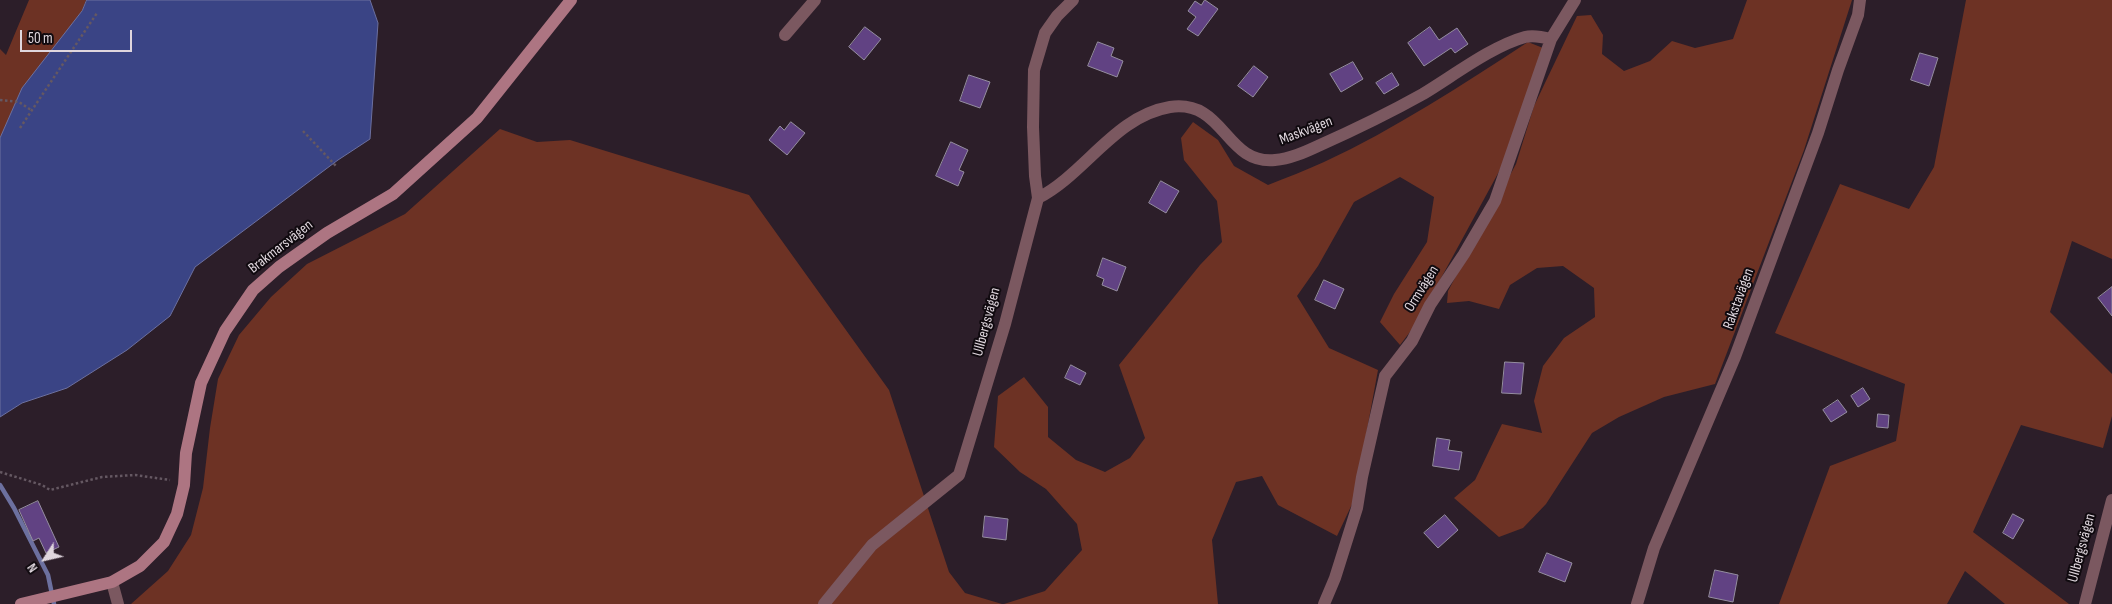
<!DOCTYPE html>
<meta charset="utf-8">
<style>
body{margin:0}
#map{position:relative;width:2112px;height:604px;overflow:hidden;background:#2c1e29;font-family:"Sofia Sans Condensed",sans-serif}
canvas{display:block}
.north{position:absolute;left:20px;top:534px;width:50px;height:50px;-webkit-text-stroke:4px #100a0f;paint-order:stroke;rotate:235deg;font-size:14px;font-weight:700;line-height:20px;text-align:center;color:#dfd6dd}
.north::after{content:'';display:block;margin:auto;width:18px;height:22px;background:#dfd6dd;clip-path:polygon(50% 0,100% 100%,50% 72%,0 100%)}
.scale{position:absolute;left:20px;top:30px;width:112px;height:22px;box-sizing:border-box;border:2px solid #dfd6dd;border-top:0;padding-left:6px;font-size:15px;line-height:18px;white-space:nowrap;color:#dfd6dd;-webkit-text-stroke:4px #100a0f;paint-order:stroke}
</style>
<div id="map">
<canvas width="2112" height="604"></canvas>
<div class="north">N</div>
<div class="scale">50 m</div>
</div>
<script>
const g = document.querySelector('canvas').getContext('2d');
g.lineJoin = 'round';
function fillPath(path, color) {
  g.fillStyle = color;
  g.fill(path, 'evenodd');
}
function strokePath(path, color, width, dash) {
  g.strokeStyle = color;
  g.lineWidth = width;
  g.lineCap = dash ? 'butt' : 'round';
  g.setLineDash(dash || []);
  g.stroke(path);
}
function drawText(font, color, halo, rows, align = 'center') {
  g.font = font + ' "Sofia Sans Condensed",sans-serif';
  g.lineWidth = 4;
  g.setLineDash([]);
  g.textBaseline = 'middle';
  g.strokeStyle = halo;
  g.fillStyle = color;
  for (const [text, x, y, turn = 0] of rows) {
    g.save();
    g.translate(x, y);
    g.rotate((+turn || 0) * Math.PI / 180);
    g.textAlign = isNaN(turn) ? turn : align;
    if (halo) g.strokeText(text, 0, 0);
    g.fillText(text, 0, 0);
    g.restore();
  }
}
const green = new Path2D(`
 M29 0H86L82 11 0 138V49L6 55Z
 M1747 0H1852L1804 150 1715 384 1664 397 1619 417 1592 433 1546 504 1523 528 1499 537 1454 498 1475 480 1502 424 1542 433 1534 401 1543 366 1564 338 1595 317 1594 288 1563 266 1537 268 1510 285 1499 309 1469 301 1447 303 1448 291 1516 164 1534 106 1577 16 1591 15 1603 35 1602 54 1624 71 1650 61 1672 41 1695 48 1733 39Z
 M1966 0H2112V259L2072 241 2050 312 2112 374V416L2103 448 2021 425 1973 532 2069 604H2005L1965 571 1947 604H1779L1830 466 1896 441 1905 384 1775 333 1840 184 1909 209 1934 167Z
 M1528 42 1543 48 1508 155 1416 324 1400 345 1380 322 1394 294 1427 242 1434 197 1400 177 1354 202 1318 266 1297 296 1329 348 1378 370 1354 500 1337 536 1278 505 1262 476 1236 482 1212 540 1218 604H1004L1045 591 1082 550 1077 524 1046 489 1020 472 994 447 998 396 1024 377 1048 407V437L1076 460 1105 472 1130 458 1145 438 1119 365 1200 265 1222 242 1217 201 1184 160 1181 138 1193 122 1218 140 1234 166 1268 185C1286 178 1306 170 1324 162 1395 129 1462 85 1528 42Z
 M500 129 537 142 570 140 749 195 889 390 949 572 965 593 1002 604H131L168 571 191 535 203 488 210 428 218 379 239 335 271 297 307 264 405 214Z`);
const water = new Path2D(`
 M87 0H370L378 23 370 139 338 160 195 267 170 316 127 350 67 388 22 403 0 417V138L22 88 82 11Z`);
const stream = new Path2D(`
 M0 485 14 508 48 575 54 604`);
const building = new Path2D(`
 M1205 0 1218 9 1198 36 1187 29 1196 17 1188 11 1195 1 1201 5Z
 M865 27 881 39 864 60 849 47Z
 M1430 27 1439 40 1457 28 1468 44 1455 53 1451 48 1424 66 1408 43Z
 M1098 42 1114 48 1111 56 1123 61 1117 77 1088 66Z
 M1920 53 1938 58 1929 86 1911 80Z
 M1353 62 1363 79 1341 92 1330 74Z
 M1254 66 1268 77 1253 97 1238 86Z
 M1392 73 1399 85 1384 94 1376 83Z
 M969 75 990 82 980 108 960 101Z
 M791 122 805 133 787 155 769 140 780 126 784 130Z
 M951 142 968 150 959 170 964 172 958 186 936 176Z
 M1161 181 1179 191 1166 213 1149 203Z
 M1103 258 1126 267 1117 291 1102 285 1104 279 1097 276Z
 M1324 280 1344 289 1335 309 1315 300Z
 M2112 287V316L2098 298Z
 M1505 362 1524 363 1521 394 1502 393Z
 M1071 365 1086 373 1080 385 1065 378Z
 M1863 388 1870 399 1858 407 1851 396Z
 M1838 400 1847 412 1831 422 1823 410Z
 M1878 414 1889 415 1888 428 1877 427Z
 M1437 438 1450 440 1448 450 1462 452 1459 470 1433 466Z
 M38 501 59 547 46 553 39 538 33 541 19 510Z
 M2013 514 2024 520 2013 539 2003 533Z
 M1445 515 1458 530 1438 548 1424 533Z
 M985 516 1008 519 1006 540 983 537Z
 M1547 553 1572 563 1565 582 1539 572Z
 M1715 570 1738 575 1733 602 1709 597Z`);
const path = new Path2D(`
 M0 100 19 102 31 110
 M20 128 97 13
 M303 131 336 166
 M0 472 42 485 50 490 102 477 135 475 170 480`);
const street = new Path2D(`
 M785 35 815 0
 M1038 198C1085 174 1115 116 1170 107 1225 99 1225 165 1275 160 1290 159 1305 152 1318 146 1354 130 1389 113 1423 94 1453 76 1492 46 1525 37 1533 35 1543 37 1551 39
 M112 582 118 604
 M824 604 872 545 959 475 1005 324 1038 198 1035 176 1033 127 1034 70 1045 33 1057 16 1073 0
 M1324 604 1335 578 1357 508 1362 477 1385 376 1412 341 1430 305 1464 254 1495 201 1551 39 1575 0
 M1637 604 1654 548 1735 357 1818 133 1838 70 1858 15 1860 0
 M2085 604 2112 500`);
const secondary = new Path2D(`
 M21 604 112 582 140 566 164 542 177 514 184 485 186 453 201 383 225 331 253 290 279 267 327 233 393 194 477 118 571 0`);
const streetNames = [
 ["Maskvägen",1306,131,-21],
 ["Brakmarsvägen",281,247,-38],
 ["Ormvägen",1422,289,-58],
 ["Rakstavägen",1739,299,-70],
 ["Ullbergsvägen",987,322,-75],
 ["Ullbergsvägen",2082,548,-75]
];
fillPath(green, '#6d3224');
fillPath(water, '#3a4485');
strokePath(water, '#6c709f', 1);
strokePath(stream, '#6c709f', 4.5);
fillPath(building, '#614283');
strokePath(building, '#958ea0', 1);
strokePath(path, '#655862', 2.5, [2.5, 2.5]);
strokePath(street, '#7b5860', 12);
strokePath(secondary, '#ad7582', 12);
drawText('15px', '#dfd6dd', '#100a0f', streetNames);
</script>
